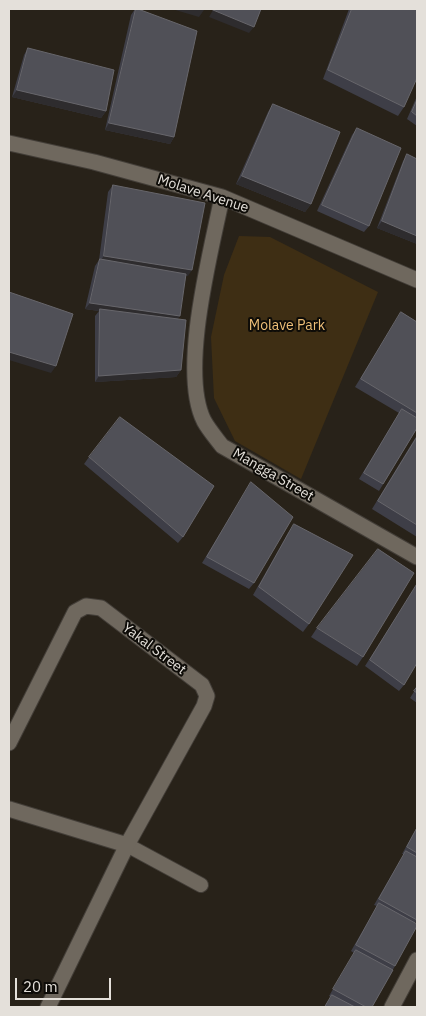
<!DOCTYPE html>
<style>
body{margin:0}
#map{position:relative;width:426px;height:1016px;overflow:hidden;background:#282219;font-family:"IBM Plex Sans",sans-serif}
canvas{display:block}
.frame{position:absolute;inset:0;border:10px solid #e4e0da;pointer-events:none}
.scale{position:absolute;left:15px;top:978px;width:96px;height:22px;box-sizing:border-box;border:2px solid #e4e0da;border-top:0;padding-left:6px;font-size:15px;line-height:18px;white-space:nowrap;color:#e4e0da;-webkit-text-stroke:4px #0e0c08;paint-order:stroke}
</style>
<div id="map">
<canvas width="426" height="1016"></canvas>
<div class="frame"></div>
<div class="scale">20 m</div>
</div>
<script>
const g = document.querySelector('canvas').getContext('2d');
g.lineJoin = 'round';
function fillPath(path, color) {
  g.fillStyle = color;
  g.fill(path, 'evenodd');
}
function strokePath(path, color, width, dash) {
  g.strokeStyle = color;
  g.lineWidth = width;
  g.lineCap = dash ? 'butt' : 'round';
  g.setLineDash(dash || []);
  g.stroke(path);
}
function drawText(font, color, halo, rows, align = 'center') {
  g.font = font + ' "IBM Plex Sans",sans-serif';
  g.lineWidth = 4;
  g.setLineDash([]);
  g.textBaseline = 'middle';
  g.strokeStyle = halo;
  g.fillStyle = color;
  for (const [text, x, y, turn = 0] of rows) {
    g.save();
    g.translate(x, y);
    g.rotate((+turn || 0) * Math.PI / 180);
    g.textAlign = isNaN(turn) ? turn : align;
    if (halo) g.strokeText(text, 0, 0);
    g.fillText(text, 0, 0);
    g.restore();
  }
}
const green = new Path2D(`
 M239 236 270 237 378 292 301 479 235 441 214 398 211 337 224 275Z`);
const lane = new Path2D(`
 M127 845 201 885`);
const street = new Path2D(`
 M9 143 94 162 222 197 417 280
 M222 197C211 252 179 371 204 421 209 430 216 438 222 446L417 557
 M9 743 75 612 86 606 101 608 202 685 207 696 204 706 127 845 48 1007
 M9 809 127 845
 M392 1007 417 960`);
const wall = new Path2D(`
 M135 9 174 137 170 144 105 130 131 15Z
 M349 9H417L404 107 398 116 323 79Z
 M28 48 106 111 101 118 12 97 24 55Z
 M417 96V126L407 119Z
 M273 104 311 204 305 212 236 184 268 112Z
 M357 128 369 226 364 232 317 211 352 135Z
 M407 154 417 159V244L377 228 403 161Z
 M113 185 188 276H186L178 319 181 370 176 377 95 382V316L99 311 85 309 95 266 99 260 108 192Z
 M401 312 417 322V428L379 491 359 479 399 413 355 387Z
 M417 435V537L372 509Z
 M89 457 183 537 178 543 84 464Z
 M251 482 254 583 249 589 202 563Z
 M294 524 309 624 303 632 253 595 288 533Z
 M417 584 404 685 399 691 365 666Z
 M317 628 363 657 357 666 311 637Z
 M417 687V703L410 698Z
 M417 827V919L395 966 372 1007H324L331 997 329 996 354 953 351 951 377 906 374 905 404 854H402Z`);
const shadedWall = new Path2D(`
 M172 9H198L204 10 199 17Z
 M213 10 254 27 249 33 209 17Z
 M17 90 106 111 101 118 12 97Z
 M109 123 174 137 170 144 105 130Z
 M242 176 311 204 305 212 236 184Z
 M382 221 417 236V244L377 228Z
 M104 256 192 270 188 276 99 262Z
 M90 303 180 316 175 323 100 309 99 311 85 309Z
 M9 352 56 366 51 373 9 360Z
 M181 370 176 377 95 382 99 376Z`);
const building = new Path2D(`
 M136 9H138L197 31 174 137 109 123Z
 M214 9H261L254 27 213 10Z
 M352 9H417V78L404 107 328 70Z
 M28 48 114 70 106 111 17 90Z
 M417 100V116L412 112Z
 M273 104 340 132 311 204 242 176Z
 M357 128 401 148 369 226 322 205Z
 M407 154 417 159V236L382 221Z
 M113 185 205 203 192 270 104 256Z
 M100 259 186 274 180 316 90 303Z
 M9 292 73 314 56 366 9 352Z
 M100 309 186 320 181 370 99 376Z
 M401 312 417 322V413L361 379Z
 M402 409 417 418V428L383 484 364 473Z
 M120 417 214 486 183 537 89 457Z
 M417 437V525L378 501Z
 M251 482 293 517 254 583 207 557Z
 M294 524 353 555 309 624 259 587Z
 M378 549 414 573 363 657 317 628Z
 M417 584V663L404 685 370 660Z
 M417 687V693L414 691Z
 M417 828V853L407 847Z
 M406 851 417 857V920L379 899Z
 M379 903 417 924V926L395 966 356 945Z
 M356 950 393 970 372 1007H366L333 989Z
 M332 995 355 1007H325Z`);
const streetNames = [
 ["Molave Avenue",203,194,18],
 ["Mangga Street",273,475,30],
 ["Yakal Street",154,649,37]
];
const parkNames = [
 ["Molave Park",287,326]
];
fillPath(green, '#3e2e14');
strokePath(lane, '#433e38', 16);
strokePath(street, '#433e38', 17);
strokePath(lane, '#6f685e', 14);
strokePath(street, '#6f685e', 15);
fillPath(wall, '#3e3e47');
fillPath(shadedWall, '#2e2c2e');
fillPath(building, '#505057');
strokePath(building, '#67666b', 1);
drawText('14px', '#e4e0da', '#0e0c08', streetNames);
drawText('14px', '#eebf78', '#0e0c08', parkNames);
</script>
